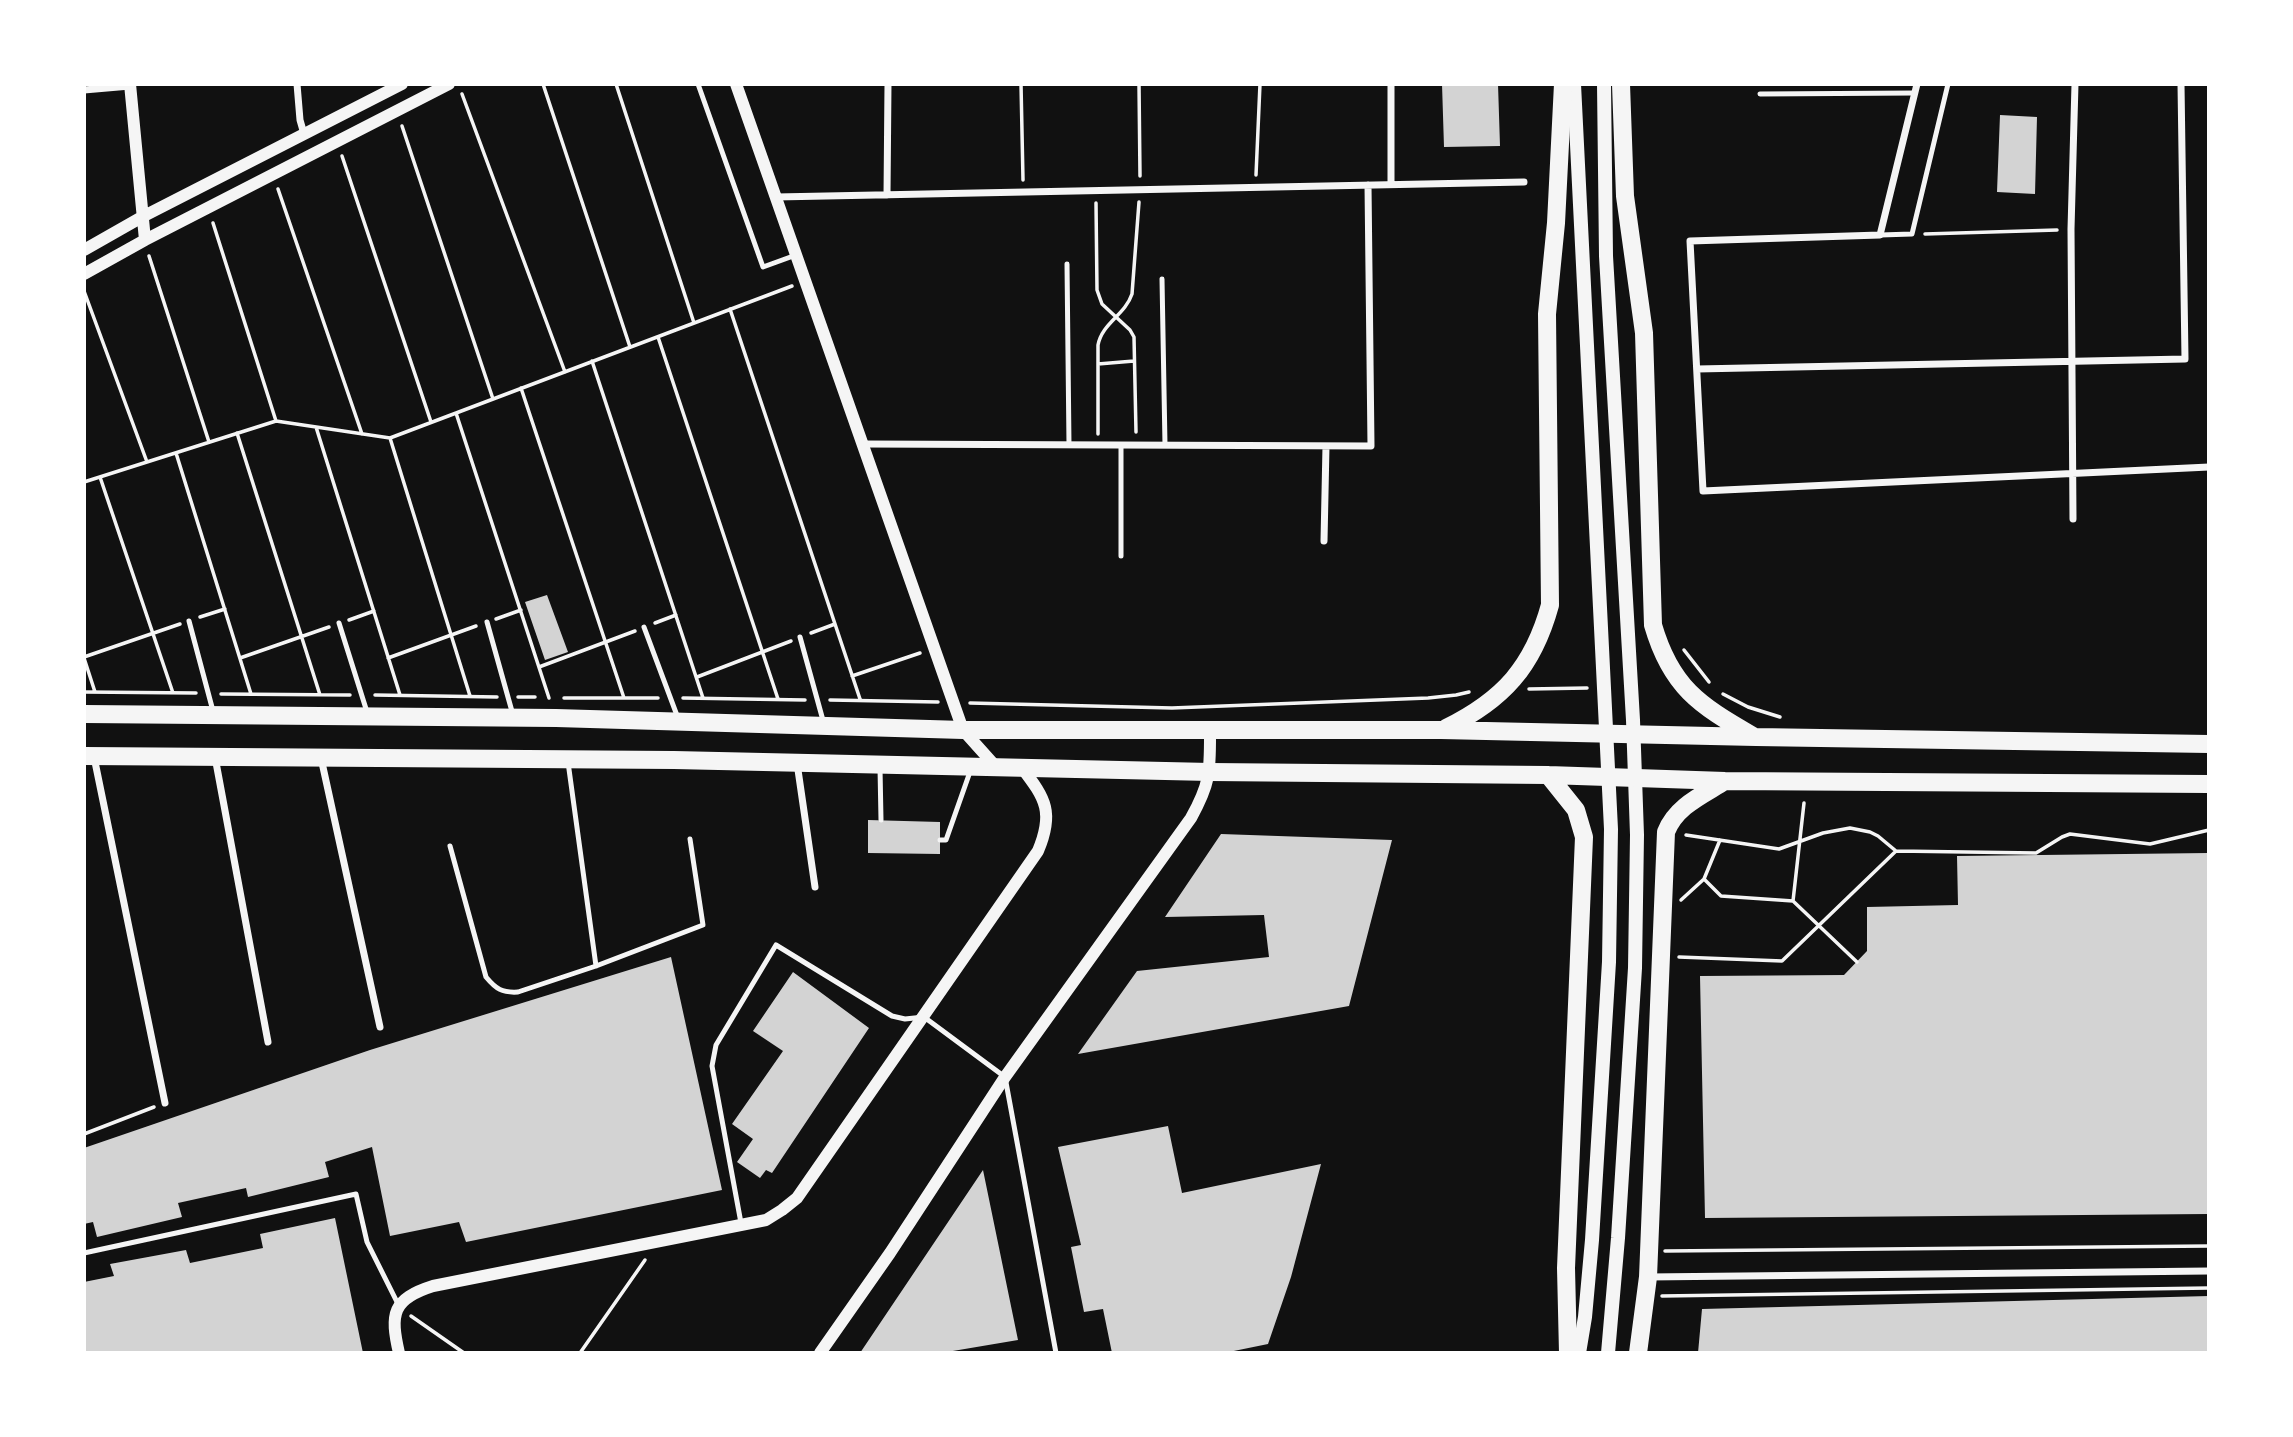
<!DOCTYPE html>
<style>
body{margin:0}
#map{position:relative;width:2293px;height:1437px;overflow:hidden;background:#111;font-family:Quicksand,sans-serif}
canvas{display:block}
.frame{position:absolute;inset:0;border:86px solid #fff;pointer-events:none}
</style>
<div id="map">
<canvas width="2293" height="1437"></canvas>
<div class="frame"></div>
</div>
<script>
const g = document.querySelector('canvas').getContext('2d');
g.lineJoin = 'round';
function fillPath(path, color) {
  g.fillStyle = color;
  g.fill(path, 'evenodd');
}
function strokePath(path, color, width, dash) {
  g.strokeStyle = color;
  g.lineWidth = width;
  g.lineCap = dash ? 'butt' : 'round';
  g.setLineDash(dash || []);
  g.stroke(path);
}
const building = new Path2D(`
 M1442 84H1498L1500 146 1444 147Z
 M2000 115 2037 117 2035 194 1997 192Z
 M547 595 568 652 545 660 525 602Z
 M868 820 940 822V854L868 853Z
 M1221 834 1392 840 1349 1006 1078 1054 1137 971 1269 957 1264 915 1165 917Z
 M2209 853V1214L1705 1218 1700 976 1844 975 1867 951V907L1958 905 1957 856Z
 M671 957 722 1190 466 1242 459 1222 390 1236 372 1147 325 1162 329 1177 248 1197 246 1188 178 1203 182 1217 97 1237 93 1222 84 1224V1148L370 1050Z
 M793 972 869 1028 772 1173 766 1170 760 1178 737 1162 753 1139 732 1124 783 1051 753 1031Z
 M1168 1126 1182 1193 1321 1164 1291 1277 1268 1344 1224 1353H1112L1103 1309 1084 1312 1071 1247 1081 1245 1058 1147Z
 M983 1170 1018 1340 941 1353H860Z
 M335 1218 363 1353H84V1282L114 1276 110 1264 186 1250 190 1263 263 1248 260 1234Z
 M2209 1296V1353H1698L1702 1309Z`);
const path = new Path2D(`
 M543 84 630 347
 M616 84 694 323
 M1021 84 1023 180
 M1139 84 1140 176
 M462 94 565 372
 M402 126 493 399
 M342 156 431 422
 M1256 175 1260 84
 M278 189 362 434
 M1096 203 1097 290 1102 304 1130 330 1134 337 1136 432
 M213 223 276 421
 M1925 234 2057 230
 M149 256 209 442
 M84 291 147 462
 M730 309 860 699
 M658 337 778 699
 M592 361 703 698
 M1098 364 1134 361
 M521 388 624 698
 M456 413 549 698
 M316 427 400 695
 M237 433 320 695
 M1098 434V345C1102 323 1125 315 1132 294L1139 202
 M390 438 470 696
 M176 453 251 694
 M100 477 173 693
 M84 482 276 421 390 438 792 286
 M200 617 225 609
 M496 619 521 610
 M349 620 374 611
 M655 623 676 615
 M811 633 835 624
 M1684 650 1709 682
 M84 657 180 624
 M84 658 95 692
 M240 658 329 627
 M388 658 476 626
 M539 667 635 631
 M852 676 920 653
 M697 677 791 641
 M1529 689 1587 688
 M84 692 196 693
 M221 694 350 695
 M1723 694 1748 707 1780 717
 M375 695 497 697
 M518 697H535
 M564 698H658
 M683 698 805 700
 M830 700 938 702
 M970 703 1172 708 1428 698 1456 695 1469 692
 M1804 803 1793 901 1857 962
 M1686 835 1779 849 1823 833 1850 828 1870 832 1878 836 1896 851
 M1704 879 1720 840
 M1681 900 1704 879 1721 896 1793 901
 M1679 957 1782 961 1896 851 2036 853 2062 837 2070 834 2150 844 2209 830
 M84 1134 154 1107
 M1665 1251 2209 1246
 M1662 1296 2209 1288
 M411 1316 464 1353
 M580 1353 645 1260`);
const service = new Path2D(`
 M698 84 763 267 796 255
 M1760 94 1915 93
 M1880 235 1912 234 1948 84
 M1067 264 1069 445
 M1162 279 1165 445
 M1121 445V556
 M189 621 213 711
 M487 622 513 715
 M339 623 367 712
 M644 627 678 718
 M800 637 824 724
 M568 762 596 966
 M880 768 881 820
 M940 840H946L971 769
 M450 846 486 977C496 989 502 993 518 992L596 966 703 925 690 839
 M741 1223 712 1066 716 1045 776 945 892 1016 905 1019 924 1017 1005 1077 1056 1353
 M84 1253 356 1194 367 1242 398 1304`);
const minor = new Path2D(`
 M297 84 300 120 304 134
 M1917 84 1880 235 1690 241 1703 491 2209 467
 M84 90 130 86
 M1391 184V84
 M887 195 888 84
 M776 197 1524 182
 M1697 369 2185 359 2181 84
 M863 444 1371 446 1368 185
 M2073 519 2071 229 2075 84
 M1324 541 1326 446
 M94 757 165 1103
 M215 757 268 1042
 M321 758 380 1027
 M797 763 815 887
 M1648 1277 2209 1271`);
const tertiary = new Path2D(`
 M130 84 145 240
 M736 84 963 730 997 768
 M84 250 142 217 402 84
 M84 274 145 240 449 84
 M399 1353C390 1314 392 1299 433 1286L766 1220 782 1210 797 1198 1038 851C1054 813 1046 799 1022 768
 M820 1353 890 1253 1005 1077 1191 818C1211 782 1210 771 1210 730`);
const secondary = new Path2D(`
 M1574 84 1611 829 1609 962 1592 1240 1585 1317 1579 1353
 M1604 84 1606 256 1633 720 1637 835 1635 968 1618 1238 1608 1353`);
const primary = new Path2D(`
 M1621 84 1625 196 1644 333 1653 625C1671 687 1699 705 1753 736
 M84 714 556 718 963 730H1441L1756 737 2209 744
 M1446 728C1503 700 1533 667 1550 605L1547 314 1556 223 1563 84
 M84 756 674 760 1210 772 1548 775 1725 781 2209 784
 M1548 775 1576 810 1584 837 1566 1268 1568 1353
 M1638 1353 1648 1277 1666 832C1676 806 1703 795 1725 781`);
fillPath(building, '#d3d3d3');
strokePath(path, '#f5f5f5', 3.5);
strokePath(service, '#f5f5f5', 5);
strokePath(minor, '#f5f5f5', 7);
strokePath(tertiary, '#f5f5f5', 12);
strokePath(secondary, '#f5f5f5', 14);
strokePath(primary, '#f5f5f5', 18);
</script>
